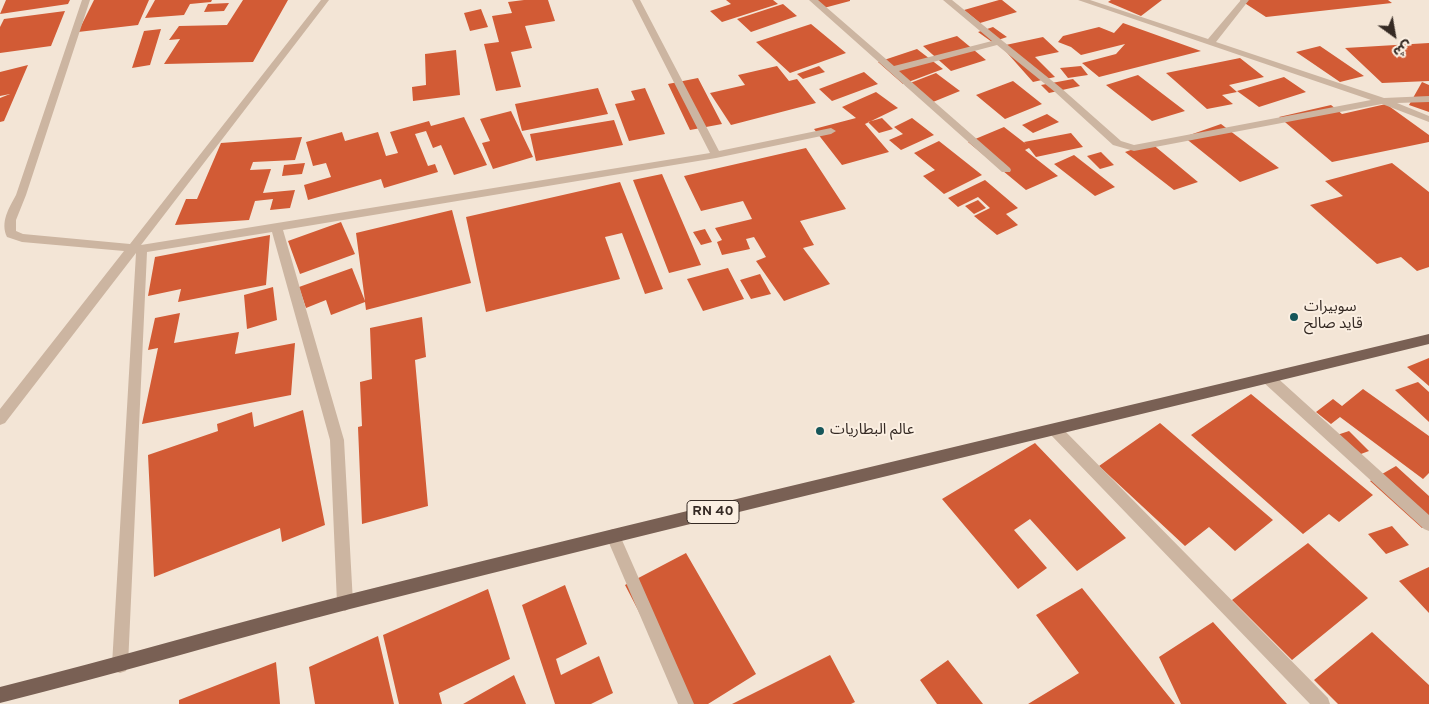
<!DOCTYPE html>
<meta charset="utf-8">
<style>
body{margin:0}
#map{position:relative;width:1429px;height:704px;overflow:hidden;background:#f3e5d6;font-family:Overpass,"Noto Sans Arabic",sans-serif}
canvas{display:block}
.north{position:absolute;left:1369px;top:10px;width:50px;height:50px;-webkit-text-stroke:4px #fbefe2;paint-order:stroke;rotate:148deg;font-size:14px;font-weight:700;line-height:20px;text-align:center;color:#352a24}
.north::after{content:'';display:block;margin:auto;width:18px;height:22px;background:#352a24;clip-path:polygon(50% 0,100% 100%,50% 72%,0 100%)}
</style>
<div id="map">
<canvas width="1429" height="704"></canvas>
<div class="north">ش</div>
</div>
<script>
const g = document.querySelector('canvas').getContext('2d');
g.lineJoin = 'round';
function fillPath(path, color) {
  g.fillStyle = color;
  g.fill(path, 'evenodd');
}
function strokePath(path, color, width, dash) {
  g.strokeStyle = color;
  g.lineWidth = width;
  g.lineCap = dash ? 'butt' : 'round';
  g.setLineDash(dash || []);
  g.stroke(path);
}
function drawText(font, color, halo, rows, align = 'center') {
  g.font = font + ' Overpass,"Noto Sans Arabic",sans-serif';
  g.lineWidth = 4;
  g.setLineDash([]);
  g.textBaseline = 'middle';
  g.strokeStyle = halo;
  g.fillStyle = color;
  for (const [text, x, y, turn = 0] of rows) {
    g.save();
    g.translate(x, y);
    g.rotate((+turn || 0) * Math.PI / 180);
    g.textAlign = isNaN(turn) ? turn : align;
    if (halo) g.strokeText(text, 0, 0);
    g.fillText(text, 0, 0);
    g.restore();
  }
}
const building = new Path2D(`
 M6 0H70L68 4 0 14Z
 M94 0H149L138 25 78 32Z
 M155 0H212L211 2 190 4 184 15 145 18Z
 M243 0H288L253 62 164 64 180 39 169 40 179 26 227 25Z
 M524 0H548L555 21 525 26 532 48 511 52 521 87 496 91 484 44 499 42 492 16 512 13 508 2Z
 M726 0H773L778 4 722 22 710 11 731 4Z
 M810 0H850V1L820 9Z
 M999 0H1002L1017 12 980 23 964 10Z
 M1111 0H1162L1141 16 1108 2Z
 M1240 0H1388L1392 3 1266 17Z
 M229 3 224 11 204 12 208 4Z
 M783 4 797 16 751 32 737 19Z
 M481 9 488 27 470 31 464 13Z
 M65 11 51 46 0 53V27L4 19Z
 M1123 23 1201 51 1099 77 1082 63 1116 54 1125 44 1081 55 1071 47 1058 42 1063 36 1099 27 1114 33Z
 M811 24 846 53 790 73 756 42Z
 M993 27 1007 37 992 42 978 32Z
 M161 29 150 65 132 68 144 31Z
 M957 36 986 60 951 71 923 46Z
 M1043 37 1059 52 1035 57 1055 77 1033 82 1001 46Z
 M1429 43V81L1382 83 1345 48Z
 M1320 46 1364 76 1340 82 1296 52Z
 M917 49 943 69 903 84 878 62Z
 M456 50 460 95 413 101 412 87 426 85 425 54Z
 M1240 58 1264 77 1229 85 1237 92 1222 95 1233 104 1207 109 1166 73Z
 M28 65 4 121 0 122V98L10 94 0 96V72Z
 M777 66 789 81 797 79 816 103 731 125 710 93 745 85 738 75Z
 M819 66 825 72 803 79 797 74Z
 M1081 66 1088 75 1068 78 1060 68Z
 M864 72 878 84 832 101 819 89Z
 M936 73 960 91 928 104 905 85Z
 M1138 75 1185 111 1152 121 1106 85Z
 M1284 77 1306 92 1259 107 1237 91Z
 M698 78 722 124 690 130 668 84Z
 M1073 79 1080 86 1049 93 1041 85Z
 M1013 81 1042 104 1005 119 976 95Z
 M1422 82 1429 85V112L1409 105Z
 M598 88 608 114 522 131 515 104Z
 M645 88 665 134 629 141 615 104 635 100 631 91Z
 M876 92 898 108 865 124 889 152 842 165 814 129 856 118 842 107Z
 M1386 104 1429 135V142L1332 162 1279 117 1331 105 1342 114Z
 M511 111 533 157 493 169 482 143 490 141 480 119Z
 M1047 114 1059 122 1033 133 1022 125Z
 M464 117 487 165 454 175 441 145 433 148 426 131 415 134 428 166 435 164 438 172 384 188 381 179 308 200 304 185 331 177 326 163 313 166 306 142 342 132 345 141 378 132 386 156 398 153 390 132 429 121 431 126Z
 M882 118 893 129 879 133 868 122Z
 M912 118 934 135 901 150 889 140 903 134 894 127Z
 M614 120 623 145 536 161 530 134Z
 M1221 124 1279 168 1240 182 1184 137Z
 M1004 127 1026 144 1024 142 1071 133 1083 147 1036 157 1029 148 1025 150 1058 176 1026 190 968 142Z
 M302 137 295 160 253 162 250 170 271 169 263 193 295 190 290 208 270 210 273 199 255 201 249 220 175 225 186 199H197L221 143Z
 M939 141 982 175 944 194 923 176 935 170 914 153Z
 M1151 143 1198 182 1174 190 1125 152Z
 M806 148 846 209 800 221 814 245 803 248 830 284 784 301 756 261 766 257 754 237 746 239 750 249 722 255 717 242 722 240 715 228 752 219 743 201 701 211 684 176Z
 M1101 152 1114 165 1100 169 1087 156Z
 M1074 155 1115 187 1095 196 1054 164Z
 M305 163 302 174 282 176 284 165Z
 M1392 163 1429 192V267L1417 271 1401 257 1377 264 1310 205 1343 196 1325 181Z
 M662 174 701 265 669 273 633 180Z
 M985 180 1018 208 1006 214 1018 225 997 235 974 216 990 208 978 197 958 207 948 198Z
 M620 182 663 289 645 294 622 233 605 237 620 279 486 312 466 217Z
 M978 200 986 208 974 214 965 206Z
 M452 210 471 283 366 310 365 302 331 315 326 300 306 308 299 287 352 268 365 301 356 233Z
 M341 222 355 254 300 274 288 241Z
 M705 229 712 242 701 245 693 232Z
 M270 235 266 285 178 302 181 289 148 296 155 257Z
 M728 268 744 299 703 311 687 279Z
 M760 274 771 294 751 299 740 280Z
 M273 287 277 320 247 329 244 295Z
 M180 313 174 343 239 332 235 354 295 343 291 395 142 424 158 348 148 350 155 318Z
 M422 317 426 357 415 360 428 506 362 524 358 427 362 426 360 382 372 379 370 328Z
 M1429 358V386L1407 367Z
 M1418 382 1429 392V422L1395 390Z
 M1363 389 1429 436V473L1423 479 1340 417 1331 424 1316 412 1333 399 1342 406Z
 M1251 394 1373 495 1339 522 1329 514 1303 534 1191 435Z
 M303 410 325 525 282 542 280 528 154 577 148 455 218 431 217 424 252 412 254 427Z
 M1160 423 1273 520 1235 551 1209 527 1185 546 1099 466Z
 M1349 431 1369 451 1350 458 1331 437Z
 M1035 443 1126 538 1077 571 1030 519 1014 530 1047 568 1018 589 942 499Z
 M1396 466 1429 496V524L1422 528 1370 481Z
 M1392 526 1409 545 1386 554 1368 534Z
 M1308 543 1368 598 1292 660 1232 600Z
 M686 553 756 674 708 704H687L625 585Z
 M1429 567V613L1399 581Z
 M565 585 587 644 556 659 561 675 599 656 613 693 591 704H555L522 605Z
 M1082 588 1175 704H1028L1079 673 1036 615Z
 M488 589 510 659 439 693 442 704H399L383 635Z
 M1213 622 1287 704H1181L1159 657Z
 M1372 632 1429 685V704H1338L1314 680Z
 M378 636 394 704H315L309 667Z
 M830 655 855 702 851 704H732Z
 M948 660 983 704H937L920 680Z
 M276 662 280 704H179V700Z
 M514 675 526 704H463Z`);
const minor = new Path2D(`
 M82 0H90L26 195 16 220V231L23 234 130 244 321 0H329L141 245 710 153 632 0H640L719 151 831 128 836 131 831 134 716 158 283 230 344 440 353 603 350 608 345 611 340 608 337 603 330 440 272 232 147 252 128 665 126 671 120 673 114 671 112 665 136 253 5 423 0 425V409L124 251 22 242 7 237C0 222 9 208 16 195Z
 M809 0H818L894 66 992 41 943 0H952L1061 88 1121 141 1134 145 1371 100 1078 0H1090L1208 39 1241 0H1249L1216 42 1384 98 1429 96V102L1397 103 1429 116V122L1382 104 1134 151 1113 145 1055 92 997 45 899 71 1010 168 1011 170 1010 172H1002Z
 M1268 373 1273 374 1429 515V531L1424 529 1263 382 1262 378 1263 374Z
 M1055 424 1060 426 1328 698 1330 704H1310L1050 434 1048 430 1050 426Z
 M613 529 618 531 694 704H678L606 536 608 531Z`);
const major = new Path2D(`
 M1429 334V344C1069 432 709 518 350 609 233 639 117 674 0 703V687C117 658 233 623 350 594 709 504 1069 420 1429 334Z`);
const markers = [
 [1294,317,5,"#16565a"],
 [820,431,5,"#16565a"]
];
const shields = [
 [713,512,52]
];
const shieldNames = [
 ["RN 40",713,512]
];
const poiNames = [
 ["سوبيرات",1304,308],
 ["قايد صالح",1304,325],
 ["عالم البطاريات",830,431]
];
fillPath(building, '#d25b35');
fillPath(minor, '#ccb5a1');
fillPath(major, '#796054');
for (const [x, y, r, color] of markers) {
  const dot = new Path2D();
  dot.arc(x, y, r, 0, 2 * Math.PI);
  g.fillStyle = color;
  g.fill(dot);
  strokePath(dot, '#fbefe2', 2);
}
for (const [x, y, w] of shields) {
  const box = new Path2D();
  box.roundRect(x - w / 2, y - 11.5, w, 23, 4);
  g.fillStyle = '#fbefe2';
  g.fill(box);
  strokePath(box, '#352a24', 1);
}
drawText('bold 14px', '#352a24', null, shieldNames);
drawText('15px', '#352a24', '#fbefe2', poiNames, 'left');
</script>
